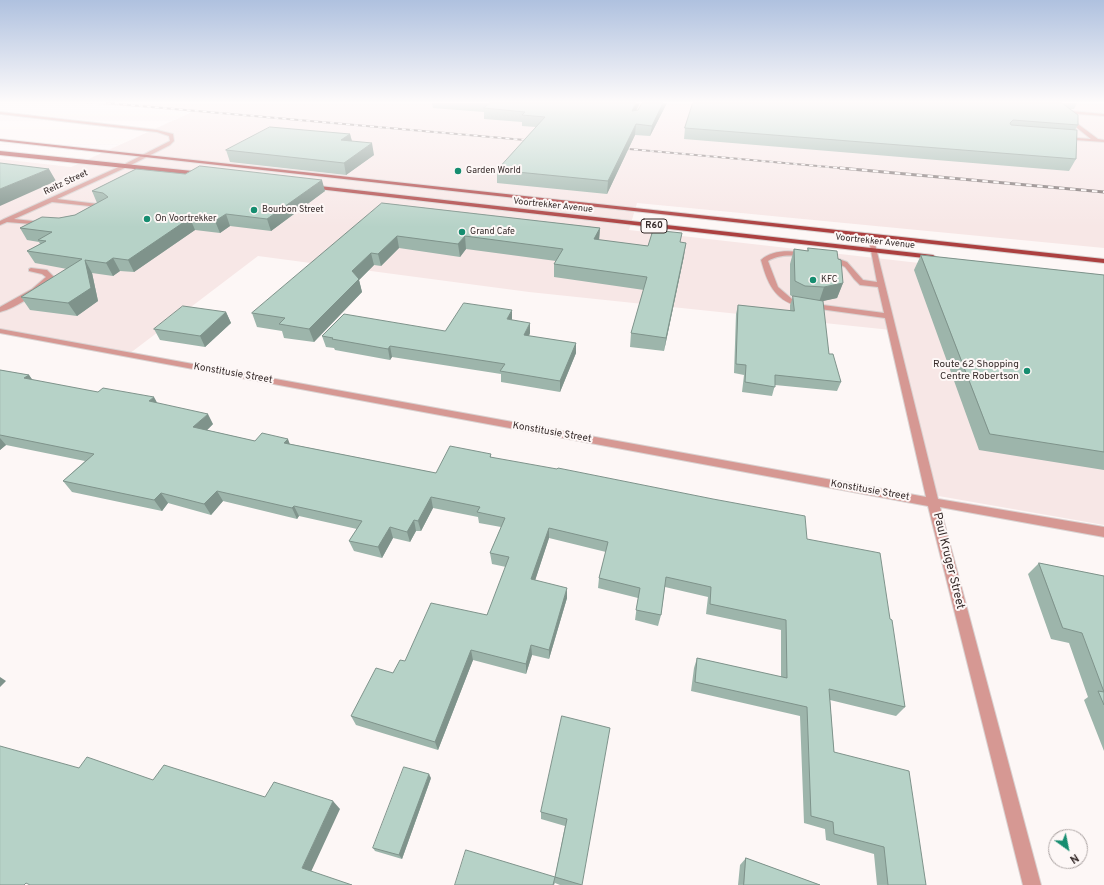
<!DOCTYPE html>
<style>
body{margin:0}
#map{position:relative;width:1104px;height:885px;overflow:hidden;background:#fdf7f6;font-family:Overpass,sans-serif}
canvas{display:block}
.north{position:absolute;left:1048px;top:829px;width:40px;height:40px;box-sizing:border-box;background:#fdf7f6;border:1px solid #ada5a4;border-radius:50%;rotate:147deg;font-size:11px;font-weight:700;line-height:16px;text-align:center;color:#352a29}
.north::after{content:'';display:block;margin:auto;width:14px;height:18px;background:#168d70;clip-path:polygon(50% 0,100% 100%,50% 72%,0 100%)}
</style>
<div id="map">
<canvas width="1104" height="885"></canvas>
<div class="north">N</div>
</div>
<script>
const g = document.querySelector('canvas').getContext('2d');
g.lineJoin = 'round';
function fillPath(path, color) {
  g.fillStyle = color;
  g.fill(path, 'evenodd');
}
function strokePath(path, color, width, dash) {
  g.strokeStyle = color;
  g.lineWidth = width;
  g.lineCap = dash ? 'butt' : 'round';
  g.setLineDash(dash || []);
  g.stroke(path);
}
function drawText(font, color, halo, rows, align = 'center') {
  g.font = font + ' Overpass,sans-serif';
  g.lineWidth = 4;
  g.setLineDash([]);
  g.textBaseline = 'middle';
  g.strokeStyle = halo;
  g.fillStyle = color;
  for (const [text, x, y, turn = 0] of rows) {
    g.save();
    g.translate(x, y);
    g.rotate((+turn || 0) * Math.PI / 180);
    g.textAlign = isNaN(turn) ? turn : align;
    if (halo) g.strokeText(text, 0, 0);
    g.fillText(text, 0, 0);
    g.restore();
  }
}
const built = new Path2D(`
 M86 103H1104V248L637 203 629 230 1104 284V525L933 495 891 330 529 292 258 256 129 354 0 330V159L71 167 192 112Z`);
const minor = new Path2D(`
 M1046 103H1050L1060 110 1104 114V116L1063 113 1098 139 1104 140V142L1061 139 1063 137 1091 139Z
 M0 112 157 130 173 134 174 141 170 145 127 167 57 199 106 205 109 207 108 208 52 202 14 219 42 222 44 223V225L7 222 0 225V221L4 219 123 165 170 141 169 136 157 132 0 114Z
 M868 235 873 236 938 499 1104 527V537L940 507 1041 885H1023L928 506 0 333V329L926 497 885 318 798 306C774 300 767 282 761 260 772 249 794 250 808 254V256L806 257C793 255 779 254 768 261L778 287 792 299 800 302 884 313 878 287 860 285 854 279 845 267 825 257 828 255 847 262 863 280 877 282Z
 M31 268 47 270 54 277C44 290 16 308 0 312V307L32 289 46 277 42 274 29 271V269Z`);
const major = new Path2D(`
 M0 139 1104 259V263L0 141Z
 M0 151 202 172 205 174 202 176 0 155Z
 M311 185 933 255 936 257 933 259 309 188 308 187Z`);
const railFar1 = new Path2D(`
 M107 103 536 141
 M618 148 851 169`);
const rail = new Path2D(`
 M840 168 1104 192`);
const wall = new Path2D(`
 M432 103H640L636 110H638L642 103H667L650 136 635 135 607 194 497 183V170L536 127 522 126V122L484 119V112L433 108Z
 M693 103H1077L1074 109H1070L1078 125 1075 130 1076 159 1069 171 684 139 685 128Z
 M350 134 352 141 374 155 346 175 230 162 226 150Z
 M92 191H325L271 231 230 226 220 233 195 230 134 272 120 271 113 276 92 273 98 301 77 316 30 310 21 297 67 269 35 263 27 251 40 244 39 242 27 240 20 228 59 218 75 215 97 203Z
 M382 203 600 228 599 240 648 246 680 243 684 256 664 351 630 347 631 333 644 290 554 277V264L556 261 466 249 460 257 399 248 381 266 374 265 359 280 362 292 314 342 284 338 282 331 257 327 252 313Z
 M808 248 838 259 843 283 837 298 822 301 829 354 841 382 837 391 775 385 772 396 742 392 744 375 734 373 736 314 738 305 790 311V305L793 297 790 295V264L794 249 807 251Z
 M921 255 1104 275V470L979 450 914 270Z
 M226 312 231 323 205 347 160 340 154 329Z
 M512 320 530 333 529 336 576 343V353L560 392 501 382V374L392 357 390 360 335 350 334 348 326 347 322 336 445 331Z
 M0 370 29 375 32 380 157 403 213 424 207 430 255 441 290 444 436 473 491 454V457L807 539 890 619 905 707 896 716 830 700 834 752 926 885H877L874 854 826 840 825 829 804 823 800 716 691 691 694 668 697 658 781 677V630L706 614 708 597 665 587 661 615 658 626 635 620 638 598 598 588 599 578 606 552 549 538 535 580 567 598 549 659 532 655 526 674 473 660 438 750 356 725 351 716 405 661 487 615 506 567 492 564 490 553 501 527 479 523 478 517 433 508 421 531H416L410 542 393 538 382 558 354 551 349 541 357 529 299 516 297 519 223 501 211 515 168 503 162 511 72 492 63 481 85 461 6 445 0 450Z
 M1039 563 1104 576V751L1084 700 1088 697 1069 643 1051 639 1028 574Z
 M562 716 582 885H560L555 883 554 885H455L555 877 565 826 541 819V812Z
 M431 778 402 859 375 851 373 848Z
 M746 858 820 885H738L740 865Z`);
const shadedWall = new Path2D(`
 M636 103H640L631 121 632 111Z
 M663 103H667L650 136 652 126Z
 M636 124 635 135 607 194 608 181Z
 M350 134 353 146 341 140Z
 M372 143 374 155 346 175 344 163Z
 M49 169 56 181 0 206V189Z
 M322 180 325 191 271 231 267 219Z
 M226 214 230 226 220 233 215 221Z
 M190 218 195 230 134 272 128 260Z
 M600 228 599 240 594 239Z
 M397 236 399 248 381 266 378 254Z
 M465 236 466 249 460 257 458 244Z
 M686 243 684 256 664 351 666 338Z
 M371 253 374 265 359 280 362 292 314 342 309 329 352 271Z
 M113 258 120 271 113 276 106 263Z
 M85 260 92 273 98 301 77 316 68 303Z
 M843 283 837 298 819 302 824 287Z
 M512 310V320L507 319Z
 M226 312 231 323 205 347 200 336Z
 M530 323V333L524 346V335Z
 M576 343V353L560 392V381Z
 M390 346 392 357 390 360 388 349Z
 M29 375 37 386 24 378Z
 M154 397 160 408 149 401Z
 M208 414 213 424 199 438 193 427Z
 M0 438 6 445 0 450Z
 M288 439 292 450 284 443Z
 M217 491 223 501 211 515 204 504Z
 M161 493 168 503 162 511 154 500Z
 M431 497 433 508 421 531 418 521Z
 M294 506 299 516 297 519 292 508Z
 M414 520 416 531 410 542 407 532Z
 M390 527 393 538 382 558 378 547Z
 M549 528V538L532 590 531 579Z
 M567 588V598L549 659V650Z
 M531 645 532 655 526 674V664Z
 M471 650 473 660 438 750 435 742Z
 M0 677 6 681 0 687Z
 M429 774 431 778 402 859 399 855Z
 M333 801 340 809 310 874 302 868Z`);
const building = new Path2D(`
 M490 103H636L632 111 638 110 642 103H663L652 126 636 124 608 181 497 170 545 117 522 115 525 112 484 108Z
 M693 103H1062L1078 115V125L1013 120 1010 123 1011 125 1077 130 1076 159 685 128Z
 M270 127 350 134 341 140 372 143 344 163 226 150Z
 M0 163 49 169 0 189Z
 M200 166 322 180 267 219 226 214 215 221 190 218 128 260 113 258 106 263 85 260 91 288 68 303 21 297 82 259 27 251 46 241 38 240 52 232 20 228 42 217 59 218 75 215 108 197 103 193 92 191 136 169 185 174Z
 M382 203 600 228 594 239 648 246 653 230 682 233 680 242 686 243 666 338 631 333 647 277 554 264 563 249 465 236 458 244 397 236 378 254 371 253 352 271 359 279 309 329 279 324 285 318 252 313Z
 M808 248 837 251 838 259 841 260 843 283 824 287 805 286 795 281 794 249 808 251Z
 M921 255 1104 275V452L990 434Z
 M793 296 823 301 829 354H833L841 382 775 375V387L745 382 746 365 736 364 738 305 794 311Z
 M464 303 512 310 507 319 530 323 524 335 576 343 560 381 500 371 505 364 390 346 388 349 332 339 333 338 322 336 344 314 445 331Z
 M183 306 226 312 200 336 154 329Z
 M0 370 29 375 24 378 98 392 103 388 154 397 149 401 208 414 193 427 255 441 262 433 288 439 284 443 436 473 450 446 491 454 490 457 557 469 558 468 713 499 805 516 807 539 880 553 890 619 892 620 905 707 829 689 834 752 909 771 926 885H888L884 847 834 834 833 822 811 816 807 707 695 682 697 658 787 678 786 620 710 604 711 587 666 577 661 615 636 610 640 588 599 578 608 542 549 528 531 579 567 588 549 650 531 645 526 664 471 650 435 742 351 716 376 668 393 673 400 660 405 661 431 603 487 615 509 557 490 553 505 518 477 512 480 507 431 497 418 521 414 520 407 532 390 527 378 547 349 541 362 521 294 506 292 508 217 491 204 504 161 493 154 500 63 481 94 454 0 435Z
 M1039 563 1104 576V705L1098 691 1104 692 1082 633 1063 628Z
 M562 716 610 728 582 885 555 877 567 819 541 812Z
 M0 746 79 768 87 757 153 780 164 765 265 797 274 782 333 801 302 868 352 885H30L26 883 24 885H0Z
 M404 767 429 774 399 855 373 848Z
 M466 850 555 877 553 885H455Z
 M746 858 820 885H744Z`);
const markers = [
 [458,171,4,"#168d70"],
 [254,210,4,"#168d70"],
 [147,219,4,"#168d70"],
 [462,232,4,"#168d70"],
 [813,280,4,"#168d70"],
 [1027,371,4,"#168d70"]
];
const farPoinames = [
 ["Garden World",466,171],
 ["Bourbon Street",262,210],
 ["On Voortrekker",155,219],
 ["Grand Cafe",470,232],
 ["KFC",821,280]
];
const farStreetnames = [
 ["Reitz Street",66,183,-25],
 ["Voortrekker Avenue",553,206,6],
 ["Voortrekker Avenue",875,242,6]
];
const shields = [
 [654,226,26]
];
const shieldNames = [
 ["R60",654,226]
];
const poiNames = [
 ["Route 62 Shopping",1019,365],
 ["Centre Robertson",1019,377]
];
const streetNames = [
 ["Konstitusie Street",233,374,10],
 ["Konstitusie Street",552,433,10],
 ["Konstitusie Street",870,491,10]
];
const nearStreetnames = [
 ["Paul Kruger Street",948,561,76]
];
fillPath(built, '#f7e7e6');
strokePath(minor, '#d9d2d1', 2);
strokePath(major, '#d9d2d1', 2);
fillPath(minor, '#d69893');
fillPath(major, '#ac4040');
strokePath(railFar1, '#7a706f', 2);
strokePath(rail, '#7a706f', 3);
strokePath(railFar1, '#fdf7f6', 1.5, [4]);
strokePath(rail, '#fdf7f6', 2, [5.5]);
fillPath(wall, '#9db5ab');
fillPath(shadedWall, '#7f938b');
fillPath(building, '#b6d2c7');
strokePath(building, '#7f938b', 1);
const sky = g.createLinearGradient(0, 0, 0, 227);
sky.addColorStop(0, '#afc1df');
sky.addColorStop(0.45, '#fefbfb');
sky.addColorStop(1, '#fefbfb00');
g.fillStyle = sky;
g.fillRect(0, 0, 1104, 227);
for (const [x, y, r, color] of markers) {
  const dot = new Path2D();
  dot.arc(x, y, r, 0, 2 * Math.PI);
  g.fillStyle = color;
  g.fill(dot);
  strokePath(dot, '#fdf7f6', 1.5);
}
drawText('9px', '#352a29', '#fdf7f6', farPoinames, 'left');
drawText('9px', '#352a29', '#fdf7f6', farStreetnames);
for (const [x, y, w] of shields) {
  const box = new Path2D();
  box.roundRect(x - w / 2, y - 7, w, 14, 3);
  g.fillStyle = '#fdf7f6';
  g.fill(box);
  strokePath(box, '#352a29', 1);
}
drawText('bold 9px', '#352a29', null, shieldNames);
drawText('10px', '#352a29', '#fdf7f6', poiNames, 'right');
drawText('10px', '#352a29', '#fdf7f6', streetNames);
drawText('12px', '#352a29', '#fdf7f6', nearStreetnames);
</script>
